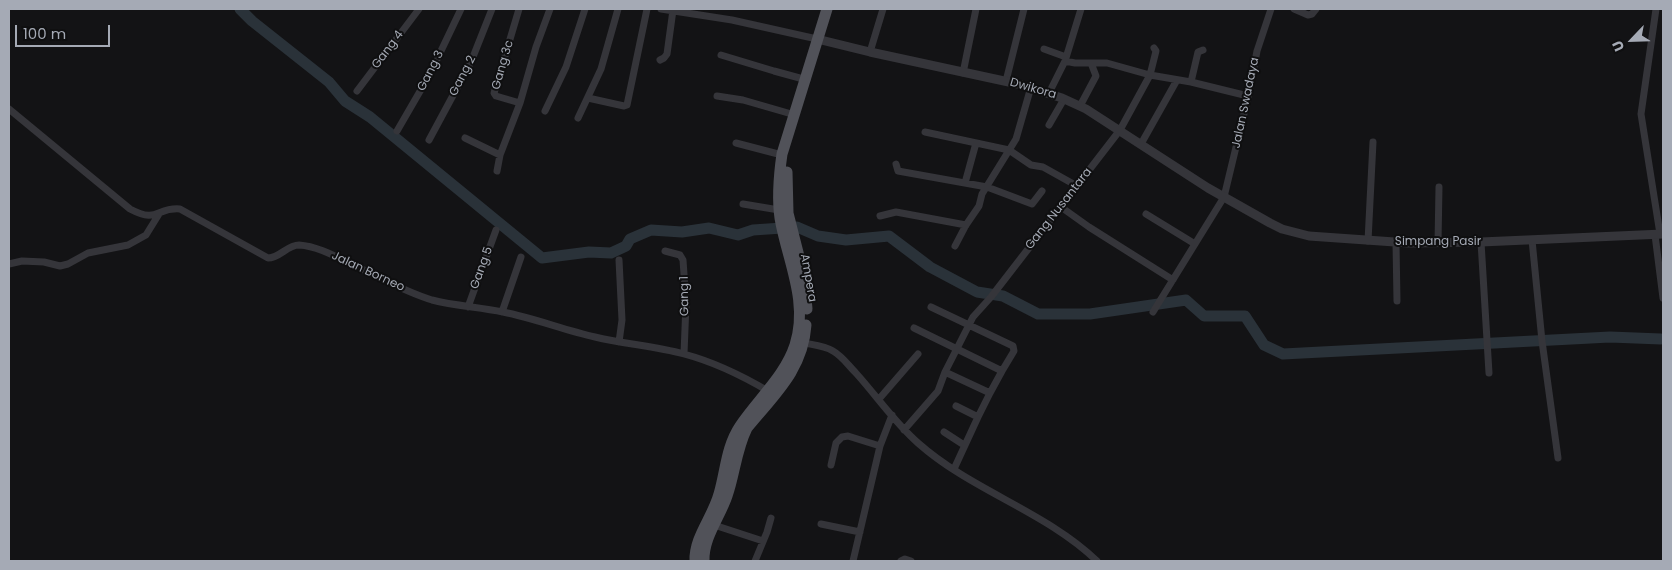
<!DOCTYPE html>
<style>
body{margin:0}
#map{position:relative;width:1672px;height:570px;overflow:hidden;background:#131315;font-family:Poppins,sans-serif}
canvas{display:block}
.frame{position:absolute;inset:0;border:10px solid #a5aab5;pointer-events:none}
.north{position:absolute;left:1607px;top:15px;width:50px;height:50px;-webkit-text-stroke:4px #0f0f10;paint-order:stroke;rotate:246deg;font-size:14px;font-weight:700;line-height:20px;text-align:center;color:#a5aab5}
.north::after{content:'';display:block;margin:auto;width:18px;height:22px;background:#a5aab5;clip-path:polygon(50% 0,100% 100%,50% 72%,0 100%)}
.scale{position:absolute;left:15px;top:25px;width:95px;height:22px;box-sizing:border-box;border:2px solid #a5aab5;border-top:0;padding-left:6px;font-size:15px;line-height:18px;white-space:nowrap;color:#a5aab5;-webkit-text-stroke:4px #0f0f10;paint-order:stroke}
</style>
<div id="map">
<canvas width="1672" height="570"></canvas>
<div class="frame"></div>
<div class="north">U</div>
<div class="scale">100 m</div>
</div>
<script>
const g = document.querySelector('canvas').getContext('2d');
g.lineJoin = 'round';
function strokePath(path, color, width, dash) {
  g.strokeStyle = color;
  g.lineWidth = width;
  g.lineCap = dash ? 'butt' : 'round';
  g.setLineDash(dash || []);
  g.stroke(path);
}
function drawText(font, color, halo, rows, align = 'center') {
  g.font = font + ' Poppins,sans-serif';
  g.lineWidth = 4;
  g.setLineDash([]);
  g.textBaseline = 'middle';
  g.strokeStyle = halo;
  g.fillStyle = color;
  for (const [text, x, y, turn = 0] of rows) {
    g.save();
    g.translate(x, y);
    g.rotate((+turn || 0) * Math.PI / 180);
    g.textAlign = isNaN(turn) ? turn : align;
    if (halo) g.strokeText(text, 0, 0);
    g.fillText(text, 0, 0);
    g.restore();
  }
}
const river = new Path2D(`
 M240 9 252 21 329 82 345 101 370 117 542 258 589 252 611 253 626 246 630 239 651 230 682 232 709 228 738 235 753 230 797 227 818 236 846 240 889 236 930 267 977 292 1003 296 1038 314H1090L1186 300 1204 316H1245L1264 345 1283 354 1610 337 1661 339`);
const minor = new Path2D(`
 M519 9 494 93 496 96 520 103
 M661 9 732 20 817 39
 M1294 9 1308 15 1312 14 1316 9
 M1656 9 1641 114 1660 234
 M1044 49 1066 57
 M870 52 883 9
 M721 55 774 71 807 80
 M660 60 664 58 667 54 673 10
 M1065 61 1075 63H1107L1150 75 1191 82 1248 96
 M963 73 976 9
 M1006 81 1024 9
 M1191 82 1198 52 1203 50
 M357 91 419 9
 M1049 93 1065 61 1081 9
 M717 96 743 100 795 115
 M588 98 624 106 627 105 647 9
 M1080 106 1096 76 1091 63
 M9 109 130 209C158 224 156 207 180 209L268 258C280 258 287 245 299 245 315 246 331 254 345 261 374 274 402 291 432 300 455 306 479 307 503 312 534 318 564 330 595 337 624 344 655 346 684 354 714 362 741 375 768 391
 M545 111 566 67 585 9
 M578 118 601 69 618 9
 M1049 125 1064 99
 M397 131 430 74 461 9
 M925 132 1009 150 1031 165 1043 167 1077 186
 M465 138 500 155
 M429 140 471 62 492 9
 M736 143 782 155
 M1141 144 1177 80
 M896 164 898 171 987 187 1032 204 1042 191
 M497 171 500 155 520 103 536 47 550 9
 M965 183 976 143
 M743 204 779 210
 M1061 207 1089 227 1173 280
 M1146 214 1195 244
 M880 216 896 212 966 225
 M1655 235 1663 298
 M1532 240 1542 341 1558 458
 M1368 241 1373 142
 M1481 242 1489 373
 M1396 243 1397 301
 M1438 243 1439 187
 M955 246 966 225 979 206 982 194 1016 139 1031 87
 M665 251 680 255 683 260 686 303 684 354
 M619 260 622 320 619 342
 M9 264 22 261 44 262 60 266 68 264 88 253 128 245 146 235 159 214
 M468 307 496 230
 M502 312 521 257
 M1153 312 1224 197 1249 93 1257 51 1271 9
 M914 328 1002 371 1014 351 1013 346 931 307
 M804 343C814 345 825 346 833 351 842 356 848 365 855 372 876 395 894 422 918 443 972 491 1045 511 1097 561
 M945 372 990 393 1002 371
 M879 399 918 354
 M956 406 978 417 990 393
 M904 430 938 391 945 372 973 317 991 297 1120 130 1150 75 1156 51 1154 48
 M944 432 964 445
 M831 465 836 443 842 437 848 436 880 446
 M954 469 978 417
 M821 524 860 532
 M714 525 763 541
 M755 561 767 532 771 518
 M853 561 880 446 892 415
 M901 561 905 559 911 561`);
const tertiary = new Path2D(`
 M817 39 870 52 1018 84 1062 98 1086 109 1208 188 1270 223 1282 229 1309 236 1409 243 1481 242 1663 234`);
const primary = new Path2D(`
 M787 172 788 213 804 276 807 309
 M695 561C694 537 713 517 719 494 726 470 726 447 740 426 758 399 785 376 795 345 809 301 787 260 780 218 777 197 779 175 782 154L827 9
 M704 561C703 538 720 517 727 496 735 473 736 450 747 428 774 395 803 370 806 325`);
const streetNames = [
 ["Gang 4",388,50,-53],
 ["Gang 3c",503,65,-74],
 ["Gang 3",431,71,-63],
 ["Gang 2",463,76,-63],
 ["Dwikora",1033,89,16],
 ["Jalan Swadaya",1246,103,-78],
 ["Gang Nusantara",1059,209,-52],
 ["Simpang Pasir",1438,242],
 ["Gang 5",482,268,-70],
 ["Jalan Borneo",368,272,25],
 ["Ampera",808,278,80],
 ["Gang 1",685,296,-91]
];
strokePath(river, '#2a3239', 11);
strokePath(minor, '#35353a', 7);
strokePath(tertiary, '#35353a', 9);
strokePath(primary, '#515259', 11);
drawText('12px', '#a5aab5', '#0f0f10', streetNames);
</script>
